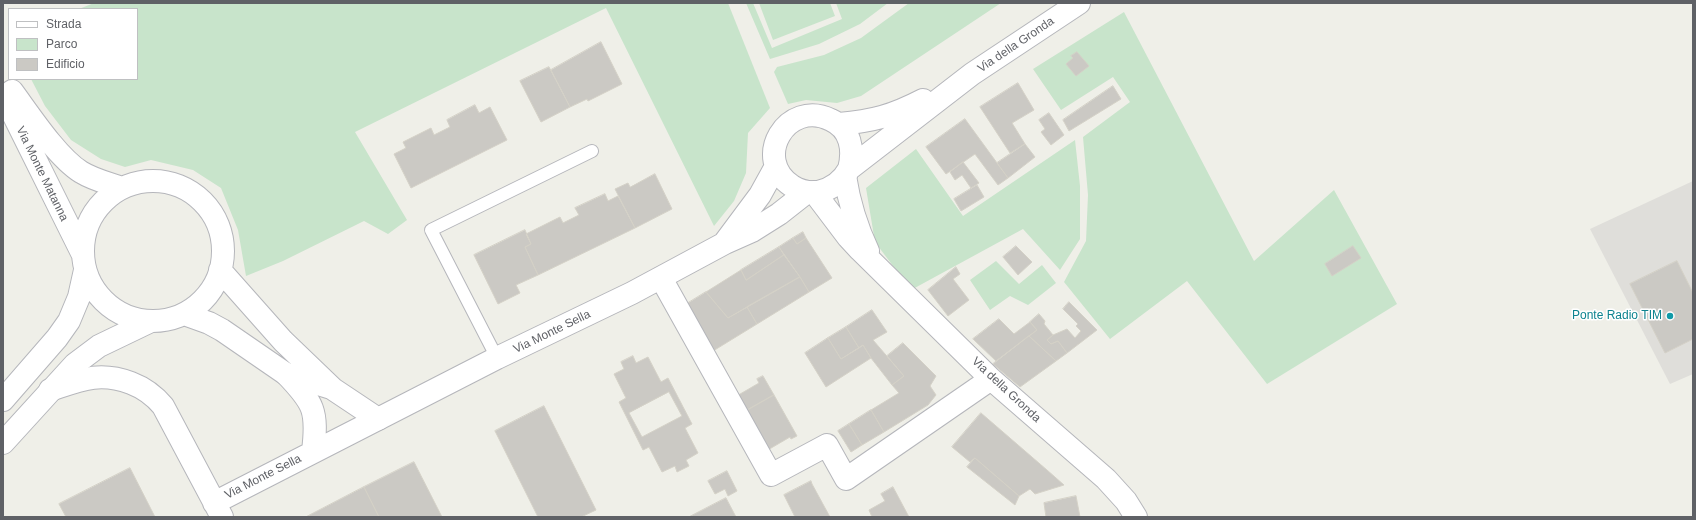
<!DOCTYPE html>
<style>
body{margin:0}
#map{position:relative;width:1696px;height:520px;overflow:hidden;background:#efefe8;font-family:Arial,sans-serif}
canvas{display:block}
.frame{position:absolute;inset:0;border:4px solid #5f6166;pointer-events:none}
.legend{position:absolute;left:8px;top:8px;width:130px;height:72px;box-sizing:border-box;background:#fff;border:1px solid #bfc0c2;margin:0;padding:5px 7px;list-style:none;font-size:12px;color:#5f6166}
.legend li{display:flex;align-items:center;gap:8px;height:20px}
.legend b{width:20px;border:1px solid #bfc0c2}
</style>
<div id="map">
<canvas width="1696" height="520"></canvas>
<div class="frame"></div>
<ul class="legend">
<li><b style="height:5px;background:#fff"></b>Strada</li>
<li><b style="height:11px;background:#c8e4cb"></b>Parco</li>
<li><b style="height:11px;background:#cbc9c4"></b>Edificio</li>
</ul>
</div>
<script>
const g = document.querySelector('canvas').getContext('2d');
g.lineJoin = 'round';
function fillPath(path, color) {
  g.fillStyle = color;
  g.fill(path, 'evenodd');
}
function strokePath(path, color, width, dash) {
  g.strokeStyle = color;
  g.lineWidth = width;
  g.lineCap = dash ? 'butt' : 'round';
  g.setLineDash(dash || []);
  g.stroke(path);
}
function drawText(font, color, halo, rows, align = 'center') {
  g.font = font + ' Arial,sans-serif';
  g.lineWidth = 3;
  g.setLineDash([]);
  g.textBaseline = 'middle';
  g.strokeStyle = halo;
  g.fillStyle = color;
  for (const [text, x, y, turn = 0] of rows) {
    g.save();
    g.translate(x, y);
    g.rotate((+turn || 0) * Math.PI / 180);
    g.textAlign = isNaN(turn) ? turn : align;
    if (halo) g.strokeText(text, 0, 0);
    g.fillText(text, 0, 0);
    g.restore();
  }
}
const industrial = new Path2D(`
 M1693 181V374L1670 384 1590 229Z`);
const green = new Path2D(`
 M94 3H728L770 108 748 133 746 173 734 201 714 226 606 8 355 132 407 220 388 234 364 221 283 261 246 276 238 230 221 188 193 170 151 160 125 167 101 159 71 140 45 106 31 79H137V9H79Z
 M746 3H753L772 48 842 19 836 3H888L860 24 819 44 770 59Z
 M759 3H830L835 16 773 40Z
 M909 3H1001L861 96 837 103 806 100 788 104 774 72 777 67 824 55 861 38Z
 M1124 12 1254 261 1334 190 1397 304 1267 384 1187 281 1110 339 1064 282 1086 241 1088 195 1083 137 1130 102 1113 77 1061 110 1033 69Z
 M1075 140 1080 186V239L1060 270 1023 229 911 290 875 242 866 188 916 149 963 216Z
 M996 261 1019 284 1042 265 1056 283 1028 305 1010 296 990 310 970 280Z`);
const building = new Path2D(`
 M601 42 622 84 588 101 587 99 570 107 551 70Z
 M1077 52 1089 66 1076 76 1066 64 1073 58 1071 56Z
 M549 67 570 107 541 122 520 81Z
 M1018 83 1034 110 1012 123 1025 144 1010 153 980 107Z
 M1113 86 1121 99 1069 131 1063 120Z
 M475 105 479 113 490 107 507 140 411 188 394 154 406 148 403 142 431 128 434 135 450 127 447 120Z
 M1049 113 1064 135 1051 145 1041 132 1045 129 1039 120Z
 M965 119 1008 178 998 185 975 154 946 174 926 147Z
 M1025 144 1035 157 1008 178 997 163Z
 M963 162 979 183 971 188 962 175 955 180 950 172Z
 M655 174 672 209 635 228 615 189 628 183 630 187Z
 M977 185 984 197 961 211 954 199Z
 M605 194 608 201 618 196 635 228 538 275 525 247 531 244 526 234 560 217 563 223 579 215 575 208Z
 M525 230 531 244 525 247 538 275 516 285 520 293 498 304 474 255Z
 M803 232 806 238 797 244 793 238Z
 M793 238 797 244 806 238 832 278 809 292 800 277 779 247Z
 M1016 246 1032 262 1018 275 1003 257Z
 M1353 246 1361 258 1332 276 1325 264Z
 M779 247 784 255 746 280 741 270Z
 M784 255 800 277 728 318 706 292 741 270 746 280Z
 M1677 261 1693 293V339L1665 353 1630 284Z
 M956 267 960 274 953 279 969 300 948 316 928 290Z
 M800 277 809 292 757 324 747 307Z
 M706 292 728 318 747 307 757 324 713 351 685 305Z
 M1069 302 1097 330 1067 353 1058 341 1051 344 1047 340 1053 335 1067 329 1075 338 1081 331 1076 326 1078 324 1063 309Z
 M872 310 887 332 873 340 904 376 892 385 871 358 863 345 859 348 846 327Z
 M1039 314 1045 321 1044 324 1053 335 1047 340 1051 344 1058 341 1067 353 1056 361 1029 336 1037 330 1030 322Z
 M999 319 1014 334 1030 322 1037 330 996 361 973 339Z
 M846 327 859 348 841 359 828 338Z
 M1029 336 1056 361 1020 387 993 364Z
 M828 338 841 359 863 345 871 358 826 387 805 353Z
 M903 343 936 376 930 386 936 395 928 405 884 432 871 410 899 393 892 385 904 376 887 356Z
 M633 356 636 363 648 357 661 382 668 378 692 424 685 428 698 453 686 460 689 466 677 472 675 466 662 472 649 447 643 450 619 402 626 398 614 374 624 369 621 362ZM669 392 682 416 642 437 629 413Z
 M763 376 774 395 744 412 735 397 759 383 757 379Z
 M774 395 797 436 791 439 790 437 766 451 744 412Z
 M544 406 596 510 581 517H538L495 431Z
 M871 410 884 432 862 445 849 424Z
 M981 413 1047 470 1064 485 1035 494 1030 489 1019 496 975 458 970 462 952 447Z
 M849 424 862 445 851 452 838 431Z
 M975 458 1019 496 1015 505 967 467Z
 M414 462 442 517H379L364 487Z
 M130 468 155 517H66L59 504Z
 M727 471 737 491 728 496 725 489 715 494 708 481Z
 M811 481 812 484 830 517H795L784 495Z
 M364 487 379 517H306Z
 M893 487 909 517H872L869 510 885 501 881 494Z
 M1076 496 1080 517H1046L1044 503Z
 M726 498 736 517H689Z`);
const service = new Path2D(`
 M497 358 431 230 592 151`);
const minor = new Path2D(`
 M845 176C849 202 857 228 868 251
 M814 192 848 237 860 250 991 379 1106 479 1126 501 1136 517
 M661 278 771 475 827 445 846 479 991 379
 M286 374C314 403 318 411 313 451
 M50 390C80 380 99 371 131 383 144 388 153 394 163 406L222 517
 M214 503 378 419`);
const tertiary = new Path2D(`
 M12 91C29 114 57 157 81 172 94 180 108 183 122 188
 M3 94 82 253
 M839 124C873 121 892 116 923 100
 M849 169C854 150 851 129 831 120 787 98 751 159 792 186 800 191 809 193 818 192 832 189 842 182 849 169L972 74 1079 3
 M83 251a70 70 0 1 1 140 0a70 70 0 1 1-140 0Z
 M725 242 760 195 776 166
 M220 270 283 341 333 389 378 419 497 358 632 293 725 243 752 231 779 214 807 192
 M184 314 209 323 222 330 286 374 328 387
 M3 400 57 338 69 321 79 297 85 270
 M3 443 75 364 99 346 151 321`);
const markers = [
 [1670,316,4,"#0f9aa8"]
];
const streetNames = [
 ["Via della Gronda",1016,45,-34],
 ["Via Monte Matanna",42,174,64],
 ["Via Monte Sella",552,332,-26],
 ["Via della Gronda",1006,390,43],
 ["Via Monte Sella",263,477,-27]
];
const cultureNames = [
 ["Ponte Radio TIM",1662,316]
];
fillPath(industrial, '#dfdeda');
fillPath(green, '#c8e4cb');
fillPath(building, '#cbc9c4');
strokePath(building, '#d4d1c7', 1);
strokePath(service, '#b5b6bb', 14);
strokePath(minor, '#b5b6bb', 24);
strokePath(tertiary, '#b5b6bb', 24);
strokePath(service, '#fff', 12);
strokePath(minor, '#fff', 22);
strokePath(tertiary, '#fff', 22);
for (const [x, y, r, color] of markers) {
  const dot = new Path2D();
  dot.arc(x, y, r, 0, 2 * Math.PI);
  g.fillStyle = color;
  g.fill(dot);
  strokePath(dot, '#fff', 1.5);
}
drawText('12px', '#5f6166', '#fff', streetNames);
drawText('12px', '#0d838f', '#fff', cultureNames, 'right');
</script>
